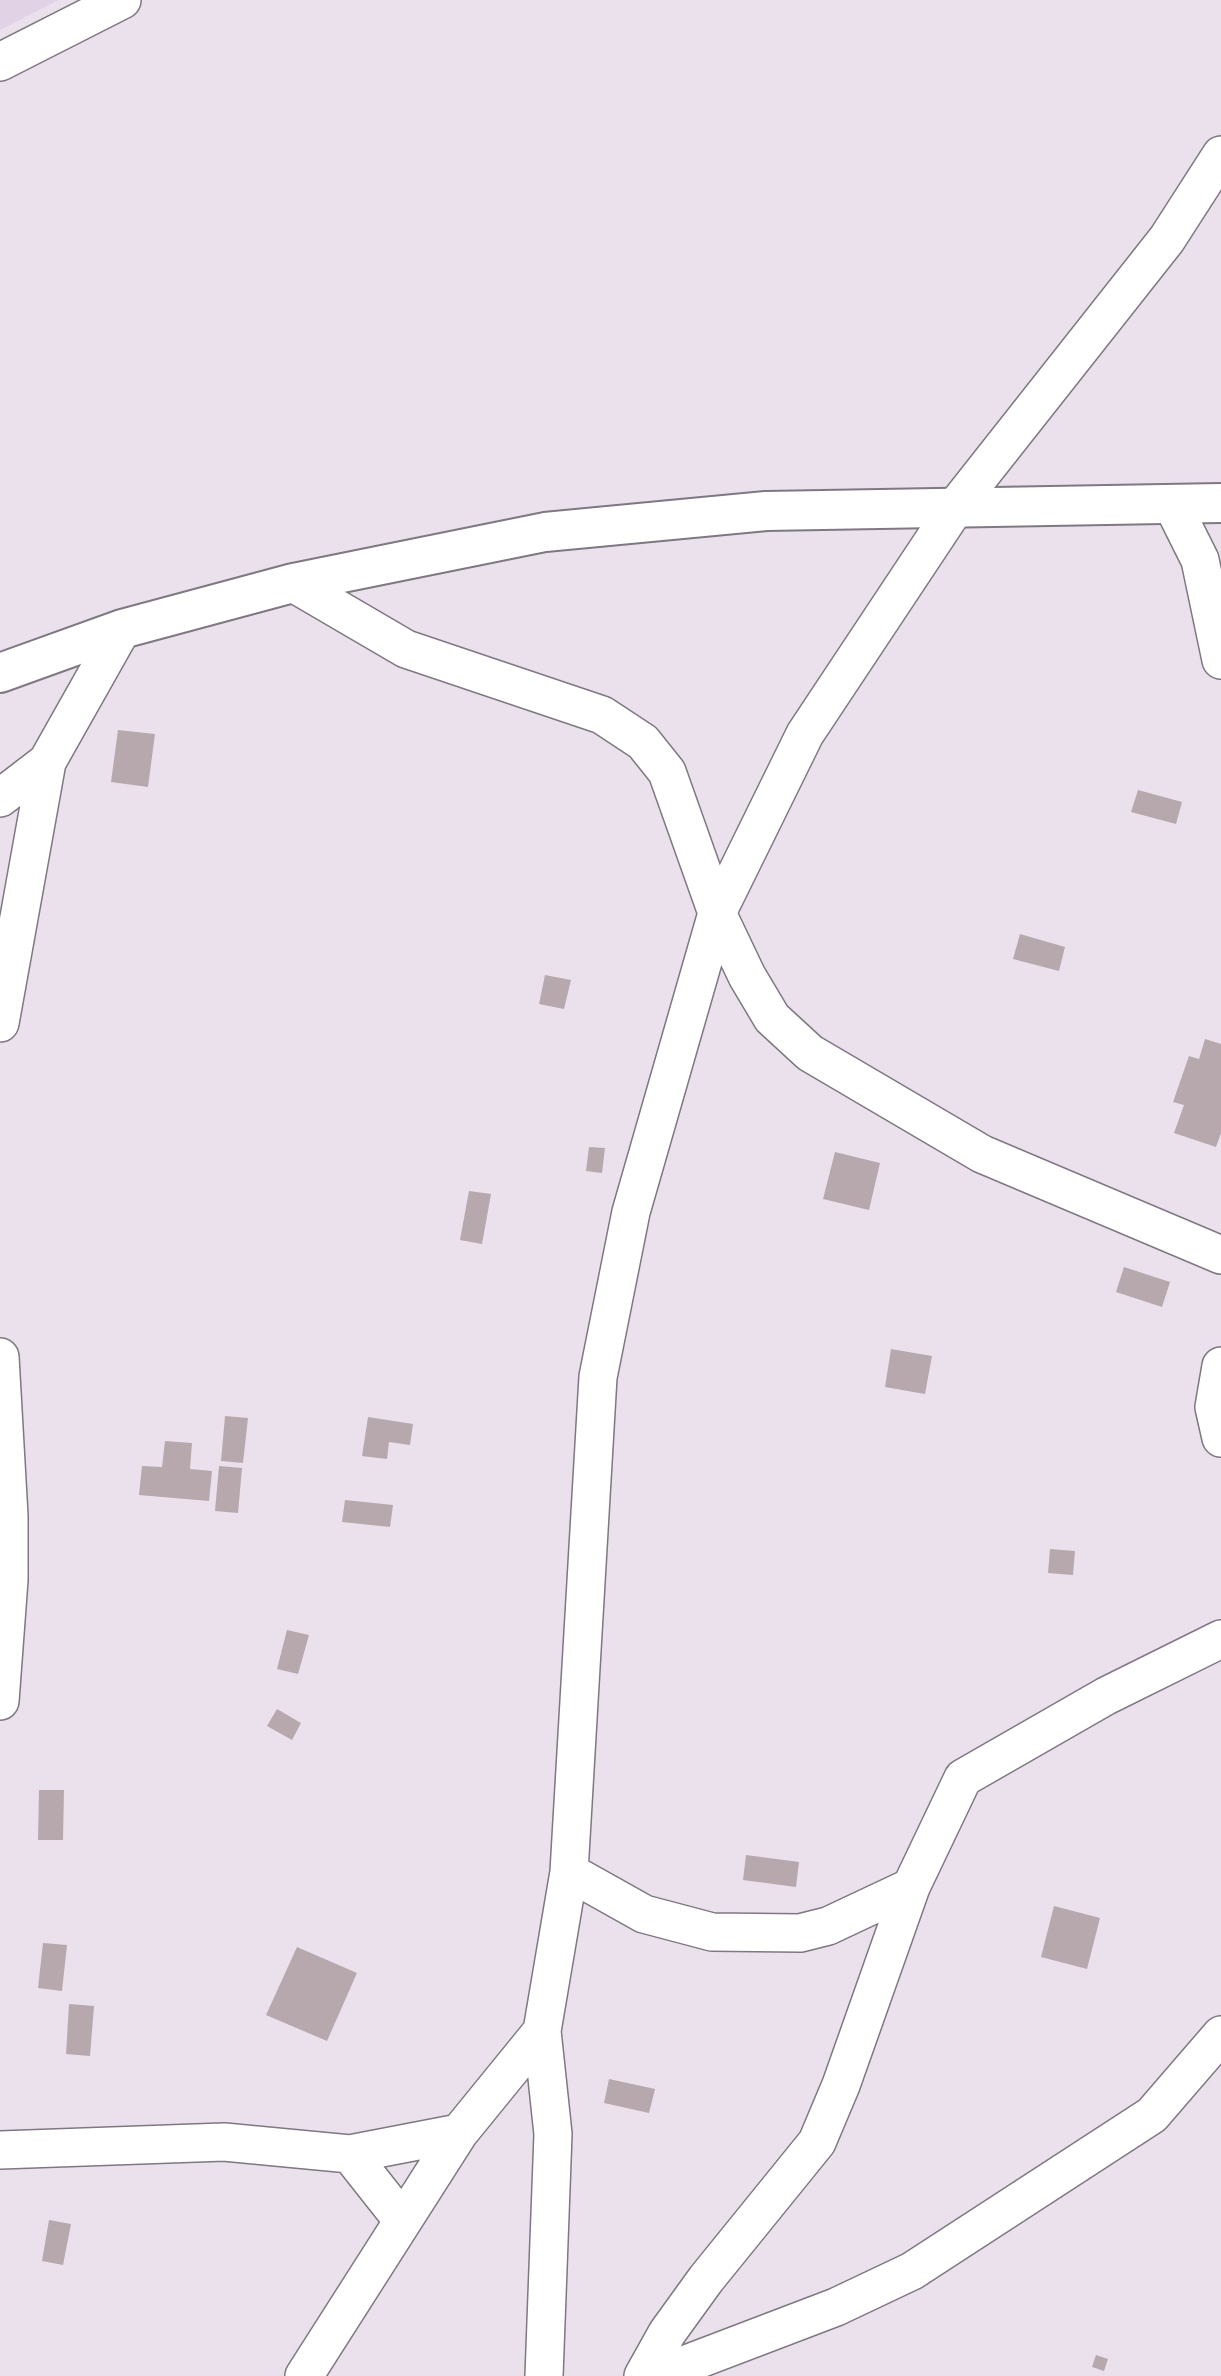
<!DOCTYPE html>
<style>
body{margin:0}
canvas{display:block;background:#eae1ed}
</style>
<canvas width="1221" height="2376"></canvas>
<script>
const g = document.querySelector('canvas').getContext('2d');
g.lineJoin = 'round';
function fillPath(path, color) {
  g.fillStyle = color;
  g.fill(path, 'evenodd');
}
function strokePath(path, color, width, dash) {
  g.strokeStyle = color;
  g.lineWidth = width;
  g.lineCap = dash ? 'butt' : 'round';
  g.setLineDash(dash || []);
  g.stroke(path);
}
const built = new Path2D(`
 M0 0H59L0 30Z`);
const building = new Path2D(`
 M118 730 155 734 148 787 111 782Z
 M1138 790 1182 802 1176 824 1131 812Z
 M1020 934 1065 947 1059 971 1013 959Z
 M545 975 571 980 564 1009 539 1004Z
 M1205 1039 1221 1044V1133L1216 1147 1174 1133 1184 1105 1173 1102 1189 1056 1199 1059Z
 M589 1147 605 1148 602 1173 586 1171Z
 M835 1152 880 1163 869 1210 823 1199Z
 M469 1191 491 1194 482 1244 460 1240Z
 M1124 1267 1170 1282 1162 1307 1116 1292Z
 M891 1349 932 1356 925 1394 885 1387Z
 M225 1416 248 1418 243 1463 221 1461Z
 M368 1417 413 1424 410 1445 389 1442 387 1459 362 1456Z
 M165 1441 192 1443 190 1469 212 1471 209 1501 139 1495 142 1466 162 1467Z
 M219 1466 242 1468 238 1513 215 1511Z
 M345 1500 393 1505 390 1527 342 1522Z
 M1050 1549 1075 1551 1073 1575 1048 1573Z
 M287 1630 309 1635 298 1674 277 1669Z
 M277 1709 301 1723 292 1740 267 1726Z
 M39 1790H64L63 1840H38Z
 M746 1855 799 1862 796 1887 743 1880Z
 M1054 1906 1100 1918 1087 1969 1041 1957Z
 M43 1943 67 1945 62 1991 38 1988Z
 M297 1947 357 1973 327 2041 266 2015Z
 M69 2004 94 2006 90 2056 66 2054Z
 M609 2079 655 2089 649 2113 604 2103Z
 M49 2220 71 2224 63 2265 42 2261Z
 M1096 2355 1108 2359 1104 2371 1092 2367Z`);
const minor = new Path2D(`
 M0 62 122 0
 M1172 504 1200 560 1221 660
 M293 583 406 649 602 715 643 742 667 772 717 913 747 976 772 1018 810 1053 982 1154 1221 1255
 M0 798 47 762
 M0 1023 47 762 122 629
 M0 1357 9 1516V1580L0 1701
 M1221 1366 1214 1407 1221 1438
 M569 1872 644 1914 712 1932 800 1933 828 1926 911 1887
 M542 2031 553 2134 544 2376
 M0 2150 224 2142 350 2154 459 2133
 M350 2154 403 2221
 M304 2376 459 2133 542 2031 569 1872 598 1377 631 1212 717 913 805 734 957 505 1167 239 1221 155
 M643 2376 667 2333 706 2279 817 2142 841 2085 911 1887 963 1778 1106 1696 1221 1639
 M655 2376 836 2307 912 2271 1152 2115 1221 2035`);
const tertiary = new Path2D(`
 M0 673 122 629 293 583 545 532 766 511 1221 503`);
fillPath(built, '#e1d3e5');
fillPath(building, '#b7a8ad');
strokePath(minor, '#7f7781', 40);
strokePath(tertiary, '#7f7781', 42);
strokePath(minor, '#fff', 37);
strokePath(tertiary, '#fff', 38);
</script>
